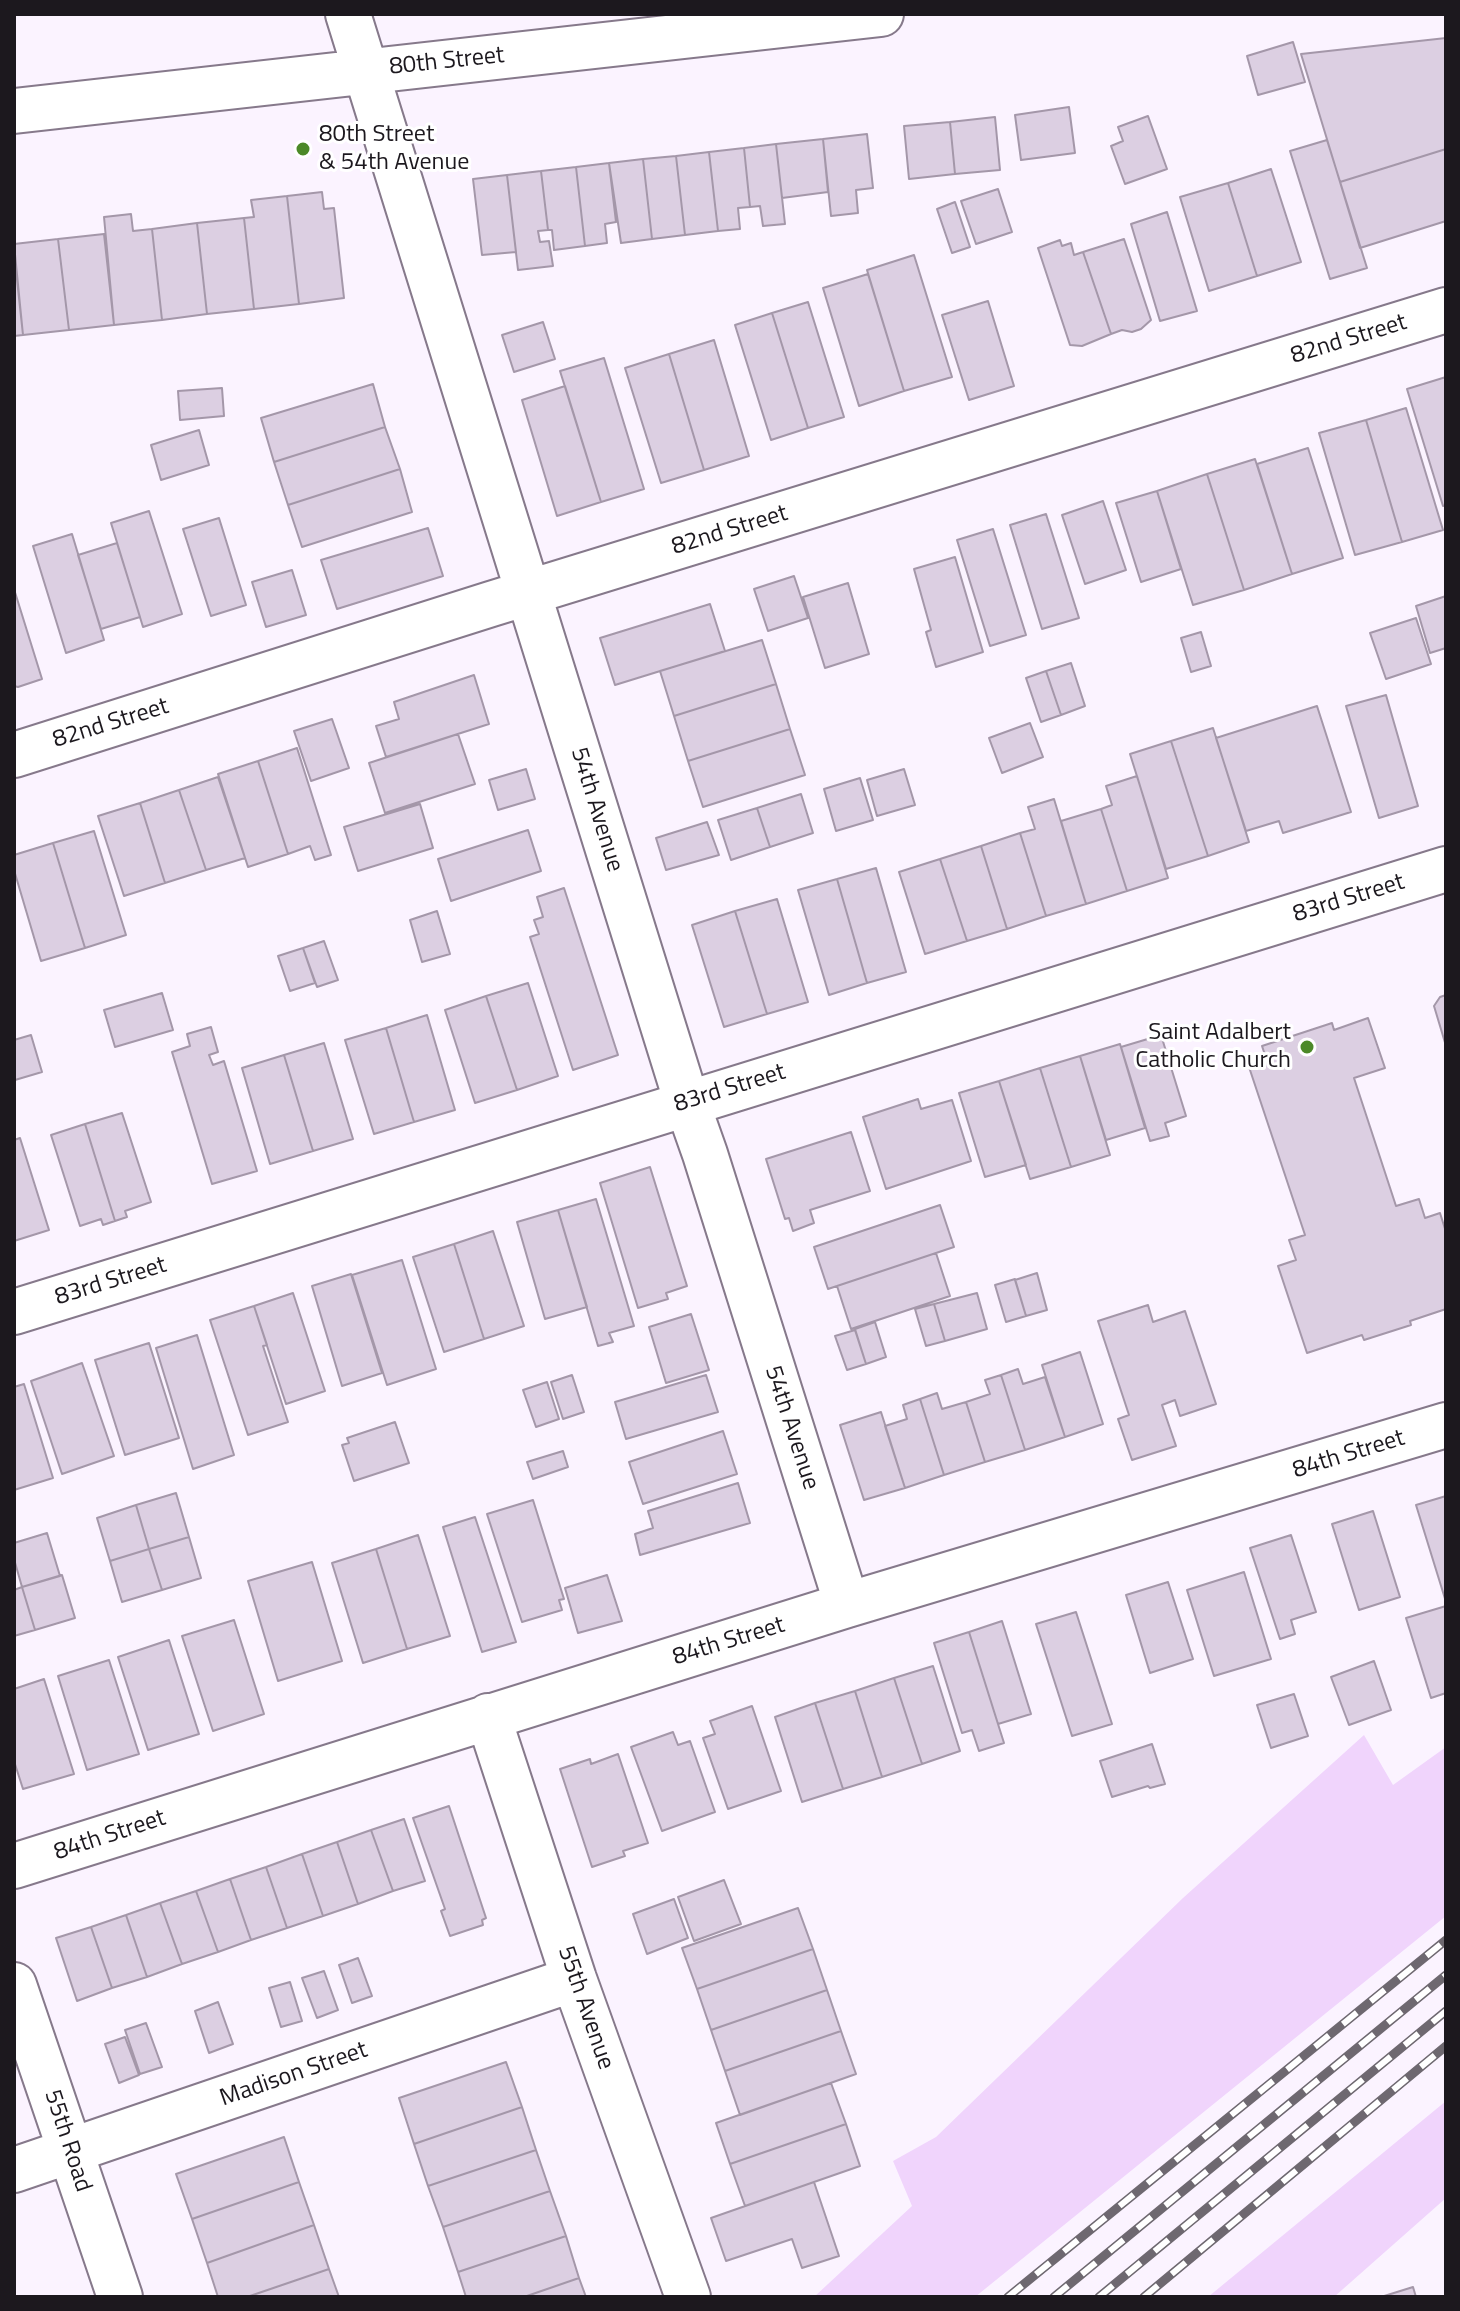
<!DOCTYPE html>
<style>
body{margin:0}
#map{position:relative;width:1460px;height:2311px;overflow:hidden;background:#fbf3ff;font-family:"Titillium Web",sans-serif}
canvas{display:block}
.frame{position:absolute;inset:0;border:16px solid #1c181e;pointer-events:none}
</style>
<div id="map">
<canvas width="1460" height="2311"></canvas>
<div class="frame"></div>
</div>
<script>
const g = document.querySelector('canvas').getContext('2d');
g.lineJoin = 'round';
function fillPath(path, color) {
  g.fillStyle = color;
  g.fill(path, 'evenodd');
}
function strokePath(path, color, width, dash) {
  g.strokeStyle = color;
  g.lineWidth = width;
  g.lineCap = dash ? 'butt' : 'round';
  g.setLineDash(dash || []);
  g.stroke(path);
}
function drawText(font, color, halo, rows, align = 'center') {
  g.font = font + ' "Titillium Web",sans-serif';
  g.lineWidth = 6;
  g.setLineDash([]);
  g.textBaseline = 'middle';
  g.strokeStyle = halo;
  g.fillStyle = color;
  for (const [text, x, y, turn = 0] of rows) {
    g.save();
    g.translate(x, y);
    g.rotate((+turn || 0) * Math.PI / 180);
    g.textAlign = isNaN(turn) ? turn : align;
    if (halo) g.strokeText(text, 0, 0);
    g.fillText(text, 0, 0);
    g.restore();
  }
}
const green = new Path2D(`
 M1364 1735 1393 1785 1446 1747V1916L975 2297H814L912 2206 893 2161 936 2137 1183 1898Z
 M1446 2101V2198L1334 2297H1208Z`);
const building = new Path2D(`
 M1446 38V149L1340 182 1301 54Z
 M1293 42 1305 82 1258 95 1247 56Z
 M1069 107 1075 153 1021 160 1015 115Z
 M1148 116 1167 169 1125 184 1111 146 1123 141 1118 127Z
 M995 117 1000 170 955 174 950 122Z
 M950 122 955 174 909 179 904 126Z
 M867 134 873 188 856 190 858 213 831 216 823 139Z
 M823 139 828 192 782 198 776 144Z
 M1327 140 1367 268 1330 279 1290 151Z
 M776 144 785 224 763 226 760 206 750 207 744 148Z
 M744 148 750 207 738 208 740 229 718 231 709 152Z
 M1446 149V221L1360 248 1340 182Z
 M709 152 718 231 685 235 676 156Z
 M676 156 685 235 652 239 643 159Z
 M643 159 652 239 621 243 609 163Z
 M609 163 616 222 605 224 607 243 585 246 576 167Z
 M576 167 585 246 554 250 552 230H548L541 171Z
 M1271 169 1301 262 1257 276 1228 183Z
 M541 171 548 230 538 231 540 242 549 241 553 266 518 270 507 175Z
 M507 175 516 252 482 255 473 179Z
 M1228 183 1257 276 1209 291 1180 197Z
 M998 189 1012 232 976 244 961 201Z
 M322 192 324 209 334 208 344 298 299 304 287 196Z
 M287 196 299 304 254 309 244 218 254 217 251 200Z
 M955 202 970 247 952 253 937 209Z
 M1167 212 1197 311 1160 321 1131 224Z
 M131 214 133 231 152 229 162 320 114 325 104 217Z
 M244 218 254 309 207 314 197 223Z
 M197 223 207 314 162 320 152 229Z
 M104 234 114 325 69 330 58 239Z
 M58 239 69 330 23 335 14 244Z
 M1124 239 1151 320 1141 329 1132 332 1122 330 1111 334 1083 252Z
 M1060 240 1062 246 1071 243 1074 255 1083 252 1111 334 1082 346 1070 345 1038 248Z
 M14 252 23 335 14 336Z
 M914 255 952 377 904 391 867 270Z
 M868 274 904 391 859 406 823 288Z
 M988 301 1014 386 969 400 942 315Z
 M808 302 844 417 808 428 772 313Z
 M772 313 808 428 771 440 735 325Z
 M543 322 555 359 514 372 502 335Z
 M714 340 749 456 704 470 669 354Z
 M669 354 704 470 661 483 625 368Z
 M604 358 644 489 601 502 560 371Z
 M1446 377V505L1443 506 1407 389Z
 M373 384 385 427 274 462 261 418Z
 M565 386 601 502 557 516 522 400Z
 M222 388 224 416 180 420 178 391Z
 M1406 408 1443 530 1402 542 1366 420Z
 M1366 420 1402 542 1355 555 1319 433Z
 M385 427 400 469 288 505 274 462Z
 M199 430 209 465 161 480 151 445Z
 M1308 448 1343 558 1292 574 1257 464Z
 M1255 459 1292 574 1244 590 1207 474Z
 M400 469 412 512 302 547 288 505Z
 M1207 474 1244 590 1193 605 1157 491Z
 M1157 491 1181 569 1141 582 1116 503Z
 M1103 501 1126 570 1085 584 1062 515Z
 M149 511 182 614 143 627 111 523Z
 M1046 514 1079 618 1042 629 1010 525Z
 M219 518 246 605 211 616 183 529Z
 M428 528 443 576 337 609 321 560Z
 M993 529 1026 635 990 646 957 540Z
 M72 534 104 640 66 653 33 546Z
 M117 543 140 617 101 629 78 555Z
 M955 557 983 652 936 667 926 632 931 630 914 569Z
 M292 570 306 615 266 627 252 582Z
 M794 576 808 618 768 631 754 589Z
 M848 583 869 654 825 668 803 597Z
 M14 589 42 679 18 687 14 686Z
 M1446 596V648L1430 653 1416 606Z
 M710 604 725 651 615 685 600 638Z
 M1416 618 1431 664 1386 679 1370 633Z
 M1201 632 1211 666 1191 672 1181 638Z
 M762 640 776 684 674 716 660 671Z
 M1071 663 1085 706 1061 715 1046 671Z
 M1046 671 1061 715 1041 722 1026 678Z
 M474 675 489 724 386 757 376 726 399 719 394 702Z
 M776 684 790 729 688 761 674 716Z
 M1386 695 1418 806 1379 818 1346 706Z
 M1317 706 1351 812 1283 833 1279 821 1246 831 1216 738Z
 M332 719 349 768 311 781 294 731Z
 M1030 723 1043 757 1002 773 989 738Z
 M1213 728 1249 842 1208 856 1171 741Z
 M790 729 805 775 703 807 688 761Z
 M458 734 475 784 385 813 369 763Z
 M1171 741 1208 856 1166 869 1130 754Z
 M297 748 331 855 315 860 310 846 288 854 258 761Z
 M258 761 288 854 248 867 218 774Z
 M526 769 535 799 498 810 489 780Z
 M904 769 915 805 877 816 867 780Z
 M1137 776 1168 878 1127 891 1101 809 1112 805 1106 786Z
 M218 777 245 858 206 870 179 790Z
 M860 778 873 820 836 831 824 789Z
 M179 790 206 870 165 883 140 803Z
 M801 794 813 833 770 847 757 808Z
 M1054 799 1086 904 1046 916 1020 833 1035 829 1028 807Z
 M140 803 165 883 124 896 98 816Z
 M420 804 433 848 358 871 344 827Z
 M757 808 770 847 731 860 718 820Z
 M1101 809 1127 891 1086 904 1061 821Z
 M707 822 719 855 666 870 656 838Z
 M528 830 541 871 451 901 438 859Z
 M94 831 126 935 85 948 53 843Z
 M1020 833 1046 916 1007 929 981 846Z
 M53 843 85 948 41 961 14 870V855Z
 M981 846 1007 929 967 941 940 859Z
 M940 859 967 941 925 954 899 872Z
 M876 868 906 972 867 983 837 879Z
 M837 879 867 983 829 995 798 890Z
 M564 888 618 1055 573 1070 530 937 539 934 534 920 543 917 537 897Z
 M777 899 808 1002 767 1014 735 911Z
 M437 911 450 954 422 962 410 920Z
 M735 911 767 1014 724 1027 692 925Z
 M324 941 338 980 317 987 303 948Z
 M303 948 315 983 290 991 278 956Z
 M528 983 558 1076 517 1090 486 996Z
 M162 993 173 1030 115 1047 104 1010Z
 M1446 995V1046L1434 1006 1440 997Z
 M486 996 517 1090 475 1103 445 1010Z
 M427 1015 455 1110 414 1122 386 1028Z
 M1368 1018 1385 1068 1354 1078 1396 1206 1419 1199 1425 1218 1440 1213 1446 1232V1309L1410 1321 1411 1325 1364 1340 1362 1335 1307 1353 1278 1266 1296 1260 1289 1240 1305 1235 1247 1061 1265 1055 1262 1046 1332 1023 1334 1030Z
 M211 1027 218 1052 209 1055 213 1065 224 1061 257 1171 212 1184 172 1052 190 1046 187 1034Z
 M386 1028 414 1122 374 1134 345 1040Z
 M31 1035 42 1072 15 1080 14 1040Z
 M1161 1035 1186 1116 1165 1123 1169 1136 1150 1141 1121 1047Z
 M324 1043 353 1139 313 1151 284 1055Z
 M1120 1044 1145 1128 1106 1140 1080 1056Z
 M284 1055 313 1151 270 1164 242 1068Z
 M1080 1056 1110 1155 1071 1167 1040 1068Z
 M1040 1068 1071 1167 1030 1179 999 1081Z
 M999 1081 1026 1165 985 1177 959 1093Z
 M918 1099 921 1109 952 1100 971 1161 886 1189 863 1117Z
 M122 1113 151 1202 125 1211 127 1217 115 1221 85 1124Z
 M85 1124 115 1221 103 1225 101 1219 80 1226 51 1135Z
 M851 1132 870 1191 810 1210 814 1223 793 1231 789 1218 785 1219 766 1159Z
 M20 1138 49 1230 14 1241V1140Z
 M650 1167 687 1286 666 1293 668 1299 638 1308 600 1183Z
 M596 1199 634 1326 609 1333 613 1342 598 1346 558 1210Z
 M940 1205 954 1247 828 1289 814 1247Z
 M558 1210 587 1307 545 1319 517 1222Z
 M493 1231 524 1326 484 1339 454 1244Z
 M454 1244 484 1339 444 1352 413 1257Z
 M936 1253 950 1296 851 1329 837 1286Z
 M402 1260 436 1369 387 1385 352 1275Z
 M1037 1273 1047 1310 1026 1316 1015 1280Z
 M351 1274 382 1373 342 1386 312 1286Z
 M1015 1279 1026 1316 1006 1322 995 1285Z
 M293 1293 325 1391 286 1404 254 1306Z
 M977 1293 987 1329 945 1341 934 1304Z
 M934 1304 945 1341 926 1346 915 1309Z
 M1148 1305 1153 1322 1185 1311 1216 1404 1180 1416 1175 1400 1162 1405 1176 1446 1132 1460 1118 1419 1129 1415 1098 1321Z
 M254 1306 267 1345 263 1346 288 1422 248 1435 210 1320Z
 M691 1314 709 1370 666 1383 649 1327Z
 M875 1322 886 1357 866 1364 855 1329Z
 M855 1330 866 1364 847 1370 835 1336Z
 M197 1335 234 1455 193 1469 156 1348Z
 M149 1343 179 1438 125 1455 95 1360Z
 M1080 1352 1103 1424 1065 1437 1042 1365Z
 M82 1363 114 1456 62 1474 31 1381Z
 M1018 1369 1023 1384 1045 1377 1065 1437 1025 1450 1001 1375Z
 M572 1375 584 1412 563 1419 551 1382Z
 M706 1375 718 1412 626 1439 615 1402Z
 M1001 1375 1025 1450 985 1462 966 1402 990 1394 985 1380Z
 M547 1382 559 1419 536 1427 523 1390Z
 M24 1384 53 1478 14 1490V1387Z
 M937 1393 942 1409 966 1402 985 1462 944 1475 920 1399Z
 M920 1399 944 1475 905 1488 885 1426 907 1419 903 1405Z
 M881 1412 905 1488 864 1500 840 1425Z
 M395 1422 409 1463 354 1481 342 1445 349 1443 347 1438Z
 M723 1431 737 1474 643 1504 629 1462Z
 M563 1451 568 1467 533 1479 527 1462Z
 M738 1483 750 1523 640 1555 635 1534 653 1528 648 1511Z
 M176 1493 189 1537 149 1549 136 1505Z
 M1446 1496V1602L1416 1505Z
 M533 1500 564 1599 559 1600 562 1610 522 1622 487 1514Z
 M136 1505 149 1549 110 1561 97 1518Z
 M1373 1511 1400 1597 1359 1610 1332 1524Z
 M475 1517 516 1642 482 1652 443 1527Z
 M47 1533 60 1576 22 1587 14 1559V1543Z
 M418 1535 450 1636 407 1649 376 1549Z
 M1291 1535 1316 1612 1291 1620 1295 1634 1280 1639 1250 1548Z
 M189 1537 201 1578 162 1590 149 1549Z
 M149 1549 162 1590 122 1602 110 1561Z
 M376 1549 407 1649 363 1663 332 1563Z
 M312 1562 342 1661 278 1681 248 1581Z
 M1244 1572 1271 1659 1214 1676 1187 1590Z
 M62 1575 75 1618 35 1630 22 1587Z
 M607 1575 622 1621 578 1633 565 1588Z
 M1168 1582 1193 1659 1150 1673 1126 1595Z
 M22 1587 35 1630 14 1636V1590Z
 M1446 1606V1693L1431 1698 1406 1618Z
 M1076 1612 1112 1724 1072 1736 1036 1624Z
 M234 1620 264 1714 213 1731 182 1636Z
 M1002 1621 1031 1714 998 1724 969 1632Z
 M969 1632 1004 1743 979 1751 972 1730 962 1733 934 1643Z
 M169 1640 199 1734 148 1750 118 1657Z
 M109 1660 139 1754 87 1770 58 1676Z
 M1374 1661 1391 1710 1349 1725 1331 1677Z
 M933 1666 960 1751 922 1764 894 1678Z
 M894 1678 922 1764 882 1777 855 1691Z
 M44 1679 74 1774 23 1789 14 1761V1689Z
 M855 1691 882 1777 843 1789 815 1703Z
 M1294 1694 1308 1736 1271 1748 1257 1705Z
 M815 1703 843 1789 802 1802 775 1717Z
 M752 1706 781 1791 728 1809 703 1738 715 1734 710 1721Z
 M673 1732 678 1745 690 1741 715 1812 662 1831 631 1747Z
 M1152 1744 1165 1784 1150 1788 1148 1786 1112 1797 1100 1761Z
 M618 1754 648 1843 623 1851 625 1856 592 1867 560 1769 590 1759 591 1764Z
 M449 1806 486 1918 482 1920 483 1925 450 1936 441 1911 445 1909 413 1818Z
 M404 1819 425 1881 393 1891 371 1830Z
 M371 1830 393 1891 358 1904 337 1842Z
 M337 1842 358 1904 323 1916 302 1854Z
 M302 1854 323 1916 287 1928 266 1867Z
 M266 1867 287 1928 251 1940 230 1879Z
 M230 1879 251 1940 218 1952 196 1891Z
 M724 1880 741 1924 694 1941 678 1897Z
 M196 1891 218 1952 182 1964 160 1903Z
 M674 1899 688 1938 647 1954 633 1914Z
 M160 1903 182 1964 147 1977 126 1915Z
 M798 1908 813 1949 697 1989 682 1948Z
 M126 1915 147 1977 112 1988 91 1927Z
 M91 1927 112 1988 77 2001 56 1938Z
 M813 1949 827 1990 711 2030 697 1989Z
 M358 1958 372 1996 352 2003 339 1965Z
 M324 1971 338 2010 317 2018 302 1978Z
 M290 1982 302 2021 281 2027 269 1988Z
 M827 1990 841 2031 725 2071 711 2030Z
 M218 2002 233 2044 209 2053 195 2011Z
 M146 2023 162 2067 140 2074 125 2030Z
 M841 2031 856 2074 740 2115 725 2071Z
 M125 2037 139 2075 119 2083 105 2044Z
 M506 2062 522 2107 414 2144 399 2098Z
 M831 2083 846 2124 730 2164 716 2123Z
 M522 2107 536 2150 428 2186 414 2144Z
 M846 2124 860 2166 745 2206 730 2164Z
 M284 2137 299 2182 192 2219 176 2174Z
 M536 2150 550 2191 443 2227 428 2186Z
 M299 2182 314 2225 207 2263 192 2219Z
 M814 2182 839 2256 802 2268 792 2239 726 2261 711 2218Z
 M550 2191 566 2236 458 2272 443 2227Z
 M314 2225 329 2269 247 2297H218L207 2263Z
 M566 2236 579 2278 524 2297H466L458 2272Z
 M329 2269 339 2297H247Z
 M579 2278 586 2297H524Z
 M1413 2287 1416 2297H1381Z`);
const minor = new Path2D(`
 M348 14 687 1103 705 1154 847 1605
 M14 111 881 14
 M14 755 491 604 1446 310
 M14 1312 1446 869
 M488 1716 574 1979 688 2297
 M14 1866 847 1605 1446 1425
 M14 1985 120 2297
 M14 2170 574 1979`);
const rail = new Path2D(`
 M1008 2297 1446 1940
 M1054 2297 1446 1975
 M1099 2297 1446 2011
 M1144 2297 1446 2046`);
const markers = [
 [303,149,8,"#4c8928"],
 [1307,1047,8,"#4c8928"]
];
const streetNames = [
 ["80th Street",447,62,-6],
 ["82nd Street",1349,340,-17],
 ["82nd Street",730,531,-17],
 ["82nd Street",111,724,-17],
 ["54th Avenue",596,810,73],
 ["83rd Street",1349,899,-17],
 ["83rd Street",730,1089,-17],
 ["83rd Street",111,1282,-17],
 ["54th Avenue",791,1428,72],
 ["84th Street",1349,1455,-17],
 ["84th Street",729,1642,-17],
 ["84th Street",110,1836,-18],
 ["55th Avenue",585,2008,71],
 ["Madison Street",294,2075,-19],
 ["55th Road",67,2141,72]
];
const poiNames = [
 ["80th Street",319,135],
 ["& 54th Avenue",319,163],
 ["Saint Adalbert",1291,1033,"right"],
 ["Catholic Church",1291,1061,"right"]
];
fillPath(green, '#f0d4fc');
fillPath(building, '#dccfe2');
strokePath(building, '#a497a9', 2);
strokePath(minor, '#86798b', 48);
strokePath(minor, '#fff', 44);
strokePath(rail, '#6e6870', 9);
strokePath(rail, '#fff', 6, [18]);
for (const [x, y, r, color] of markers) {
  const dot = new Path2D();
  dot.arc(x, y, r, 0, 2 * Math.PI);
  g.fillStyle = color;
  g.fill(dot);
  strokePath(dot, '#fff', 3);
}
drawText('24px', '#1c181e', '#fff', streetNames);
drawText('24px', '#1c181e', '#fff', poiNames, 'left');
</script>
